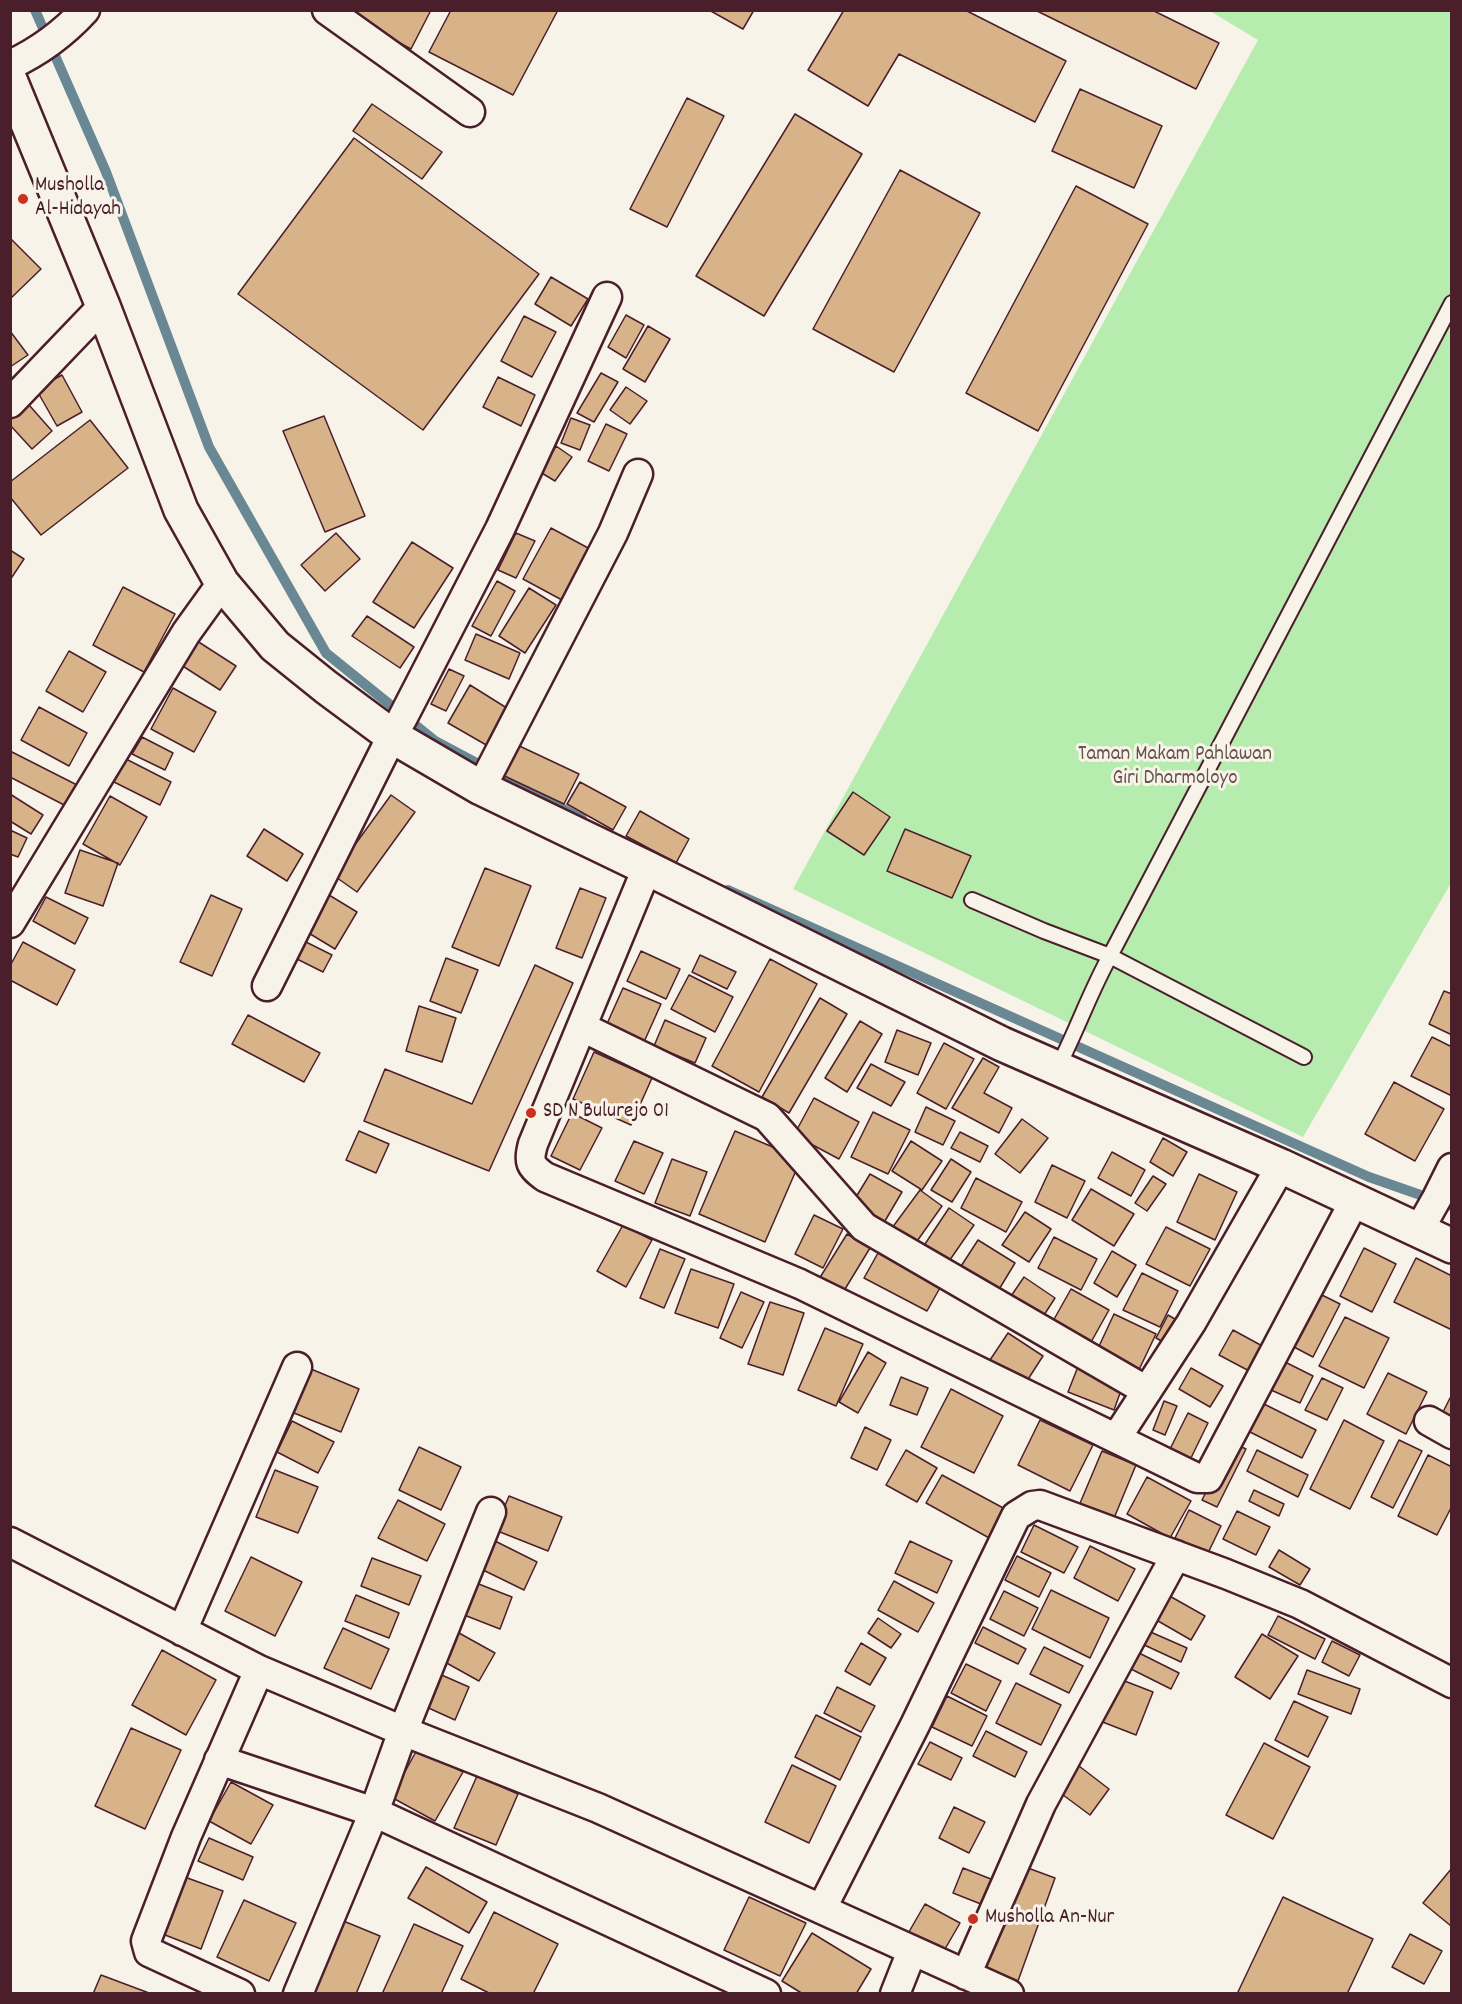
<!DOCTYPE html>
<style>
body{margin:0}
#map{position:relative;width:1462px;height:2004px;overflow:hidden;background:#f7f3e8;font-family:Dekko,sans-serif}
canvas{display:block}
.frame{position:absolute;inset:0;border:12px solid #4a1f2b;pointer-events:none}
</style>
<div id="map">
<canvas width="1462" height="2004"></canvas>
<div class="frame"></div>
</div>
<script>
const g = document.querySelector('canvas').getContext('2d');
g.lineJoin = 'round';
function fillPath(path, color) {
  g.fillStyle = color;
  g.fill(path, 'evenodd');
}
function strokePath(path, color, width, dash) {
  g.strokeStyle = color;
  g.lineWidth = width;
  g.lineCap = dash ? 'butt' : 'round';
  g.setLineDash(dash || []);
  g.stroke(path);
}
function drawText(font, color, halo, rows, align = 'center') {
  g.font = font + ' Dekko,sans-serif';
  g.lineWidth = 6;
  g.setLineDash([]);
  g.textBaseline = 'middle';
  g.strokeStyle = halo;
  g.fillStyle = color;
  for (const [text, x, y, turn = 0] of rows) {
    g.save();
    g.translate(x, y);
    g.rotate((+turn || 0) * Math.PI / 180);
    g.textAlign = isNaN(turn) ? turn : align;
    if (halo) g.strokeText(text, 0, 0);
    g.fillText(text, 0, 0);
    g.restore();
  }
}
const green = new Path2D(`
 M1210 11H1451V883L1303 1137 793 889 1258 40Z`);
const stream = new Path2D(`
 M35 10 106 172 209 447 326 653 435 741 582 819
 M728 890 1369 1177 1452 1206`);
const building = new Path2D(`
 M338 10H431L411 49Z
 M451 10H558L513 95 429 52Z
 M709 10H754L743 29Z
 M844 10H965L1066 61 1035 122 899 54 868 106 808 70Z
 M1035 10H1152L1219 43 1196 89Z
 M1080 89 1162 126 1134 188 1052 151Z
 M687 98 724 116 667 227 630 209Z
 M372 104 442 152 422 179 353 131Z
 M795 114 862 154 764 316 696 276Z
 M354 138 539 274 423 430 238 294Z
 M900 170 980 213 894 372 813 329Z
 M1076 186 1148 224 1038 431 966 393Z
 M10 238 41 269 10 299Z
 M551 277 588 299 571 326 535 304Z
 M626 315 644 325 626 358 608 347Z
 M524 316 556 332 532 377 501 361Z
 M648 326 670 339 645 382 623 369Z
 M10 331 28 355 10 367Z
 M601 373 618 382 594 422 577 413Z
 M62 375 82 412 57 426 36 389Z
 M498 377 535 395 521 426 483 407Z
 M626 387 647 401 630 424 610 410Z
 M22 397 52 431 32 449 10 425V407Z
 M324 416 365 516 325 532 283 431Z
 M571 418 590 425 580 450 561 443Z
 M90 420 128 468 41 535 10 497V482Z
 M606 424 627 434 609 471 588 461Z
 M556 446 572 457 555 481 540 472Z
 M551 528 590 549 562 600 523 579Z
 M336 533 360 559 325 591 301 565Z
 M516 533 535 541 516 578 498 570Z
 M412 542 453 568 414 628 373 602Z
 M10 550 24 559 10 580Z
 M497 581 515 591 491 636 472 626Z
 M123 587 175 614 144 672 93 645Z
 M529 588 556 605 525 653 499 636Z
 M367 616 414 647 400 668 352 636Z
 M476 634 520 653 509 679 465 660Z
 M194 639 236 666 220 690 178 663Z
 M69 651 106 672 83 712 46 691Z
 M449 669 464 676 446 711 431 704Z
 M470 685 510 710 488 746 448 723Z
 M173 688 216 712 194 752 151 729Z
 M39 707 87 733 69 766 21 740Z
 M142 737 173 753 165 770 132 754Z
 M511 742 579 774 564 804 496 772Z
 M10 751 79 786 68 807 10 777Z
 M126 759 171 782 160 805 114 782Z
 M580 782 626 807 613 830 567 804Z
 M853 792 890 817 864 855 827 831Z
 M10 794 43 815 31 834 10 821Z
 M391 795 415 812 357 892 333 875Z
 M110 796 147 817 120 865 83 844Z
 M640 811 689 839 676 863 626 836Z
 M264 829 303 854 287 881 247 856Z
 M905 829 971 856 952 898 887 871Z
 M10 830 27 838 18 857 10 854Z
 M80 850 118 863 103 906 65 893Z
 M485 868 531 886 499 966 452 947Z
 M580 888 606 898 582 958 556 948Z
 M211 895 242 909 212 976 180 962Z
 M329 895 357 912 335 949 307 932Z
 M46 897 88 918 75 944 33 921Z
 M300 939 332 955 323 972 291 956Z
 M23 942 75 970 57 1005 10 980V966Z
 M641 951 680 969 666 999 627 981Z
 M700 955 736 972 727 989 692 972Z
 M446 958 478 970 461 1013 430 1001Z
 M770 959 817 984 759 1092 712 1066Z
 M535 965 573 983 489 1171 364 1121 385 1069 472 1104Z
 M689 975 733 997 715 1032 671 1009Z
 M623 988 661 1004 644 1042 606 1026Z
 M1444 991 1452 994V1035L1429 1024Z
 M820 998 847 1014 789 1113 762 1097Z
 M419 1006 456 1018 442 1062 406 1051Z
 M248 1015 320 1053 304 1082 232 1044Z
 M665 1020 706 1038 695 1063 654 1046Z
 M860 1021 882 1034 847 1092 825 1078Z
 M897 1030 931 1043 918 1075 885 1062Z
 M1432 1037 1452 1047V1096L1411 1076Z
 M944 1043 974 1059 946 1109 917 1093Z
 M594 1052 652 1078 631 1125 573 1099Z
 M983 1058 999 1067 984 1093 1012 1108 999 1133 952 1108Z
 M871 1064 905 1082 891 1106 857 1088Z
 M1394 1082 1444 1109 1415 1161 1365 1134Z
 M814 1098 859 1122 839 1159 794 1135Z
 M926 1107 955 1121 943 1145 915 1132Z
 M873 1112 910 1130 888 1174 851 1157Z
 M572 1113 602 1128 580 1170 551 1156Z
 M1022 1119 1048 1138 1020 1173 995 1154Z
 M359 1131 389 1144 376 1173 346 1160Z
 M735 1131 801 1159 765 1242 699 1214Z
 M960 1132 988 1146 980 1162 951 1148Z
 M1163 1138 1187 1152 1173 1176 1150 1162Z
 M634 1141 663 1153 644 1194 615 1181Z
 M911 1141 942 1161 922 1190 892 1171Z
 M1112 1152 1145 1170 1131 1196 1098 1178Z
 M672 1159 707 1172 690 1216 655 1203Z
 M951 1159 971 1172 952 1202 931 1190Z
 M1052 1165 1085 1181 1067 1218 1035 1202Z
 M870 1174 902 1192 882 1226 850 1207Z
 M1199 1174 1237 1192 1215 1240 1177 1222Z
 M1153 1176 1166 1184 1147 1211 1135 1203Z
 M976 1178 1022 1202 1006 1232 961 1208Z
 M1091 1189 1134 1214 1114 1246 1072 1220Z
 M920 1190 942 1206 915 1244 892 1228Z
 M949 1208 974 1225 945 1267 921 1250Z
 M1025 1212 1051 1229 1029 1262 1002 1245Z
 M814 1215 843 1229 823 1268 795 1254Z
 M623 1225 652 1240 626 1287 597 1271Z
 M1166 1227 1210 1249 1190 1286 1146 1264Z
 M847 1234 870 1248 842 1294 819 1279Z
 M1054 1237 1097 1259 1081 1290 1038 1268Z
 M978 1240 1015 1263 992 1301 954 1277Z
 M1364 1248 1396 1264 1372 1312 1340 1296Z
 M660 1249 685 1259 664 1308 640 1298Z
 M1112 1251 1136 1265 1117 1297 1094 1283Z
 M878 1253 941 1286 927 1311 864 1278Z
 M1416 1258 1452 1276V1330L1394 1302Z
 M691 1269 734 1284 718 1328 675 1313Z
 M1142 1273 1178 1291 1160 1327 1123 1310Z
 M1024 1277 1055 1298 1037 1326 1005 1305Z
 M1071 1289 1109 1310 1086 1351 1048 1330Z
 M741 1292 764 1302 742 1348 720 1338Z
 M1320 1294 1340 1304 1313 1357 1294 1347Z
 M770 1302 804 1313 783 1375 748 1364Z
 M1114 1314 1156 1334 1136 1376 1094 1357Z
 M1168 1315 1187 1326 1174 1348 1156 1338Z
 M1345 1317 1389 1338 1364 1388 1319 1366Z
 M825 1328 863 1344 836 1406 798 1390Z
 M1233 1330 1266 1348 1253 1373 1219 1355Z
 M1008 1333 1043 1356 1023 1387 988 1363Z
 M868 1352 886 1363 858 1413 839 1402Z
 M1285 1362 1313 1376 1300 1403 1271 1390Z
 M1079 1364 1124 1382 1114 1410 1068 1392Z
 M1191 1368 1223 1386 1210 1407 1179 1389Z
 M311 1369 359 1389 341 1432 294 1413Z
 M1388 1373 1427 1392 1406 1434 1367 1414Z
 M901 1377 928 1388 917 1415 890 1405Z
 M1322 1378 1343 1388 1327 1420 1305 1410Z
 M951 1389 1003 1416 974 1473 921 1447Z
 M1450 1398 1452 1399V1424L1440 1418Z
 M1164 1401 1177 1406 1165 1435 1153 1430Z
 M1262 1403 1316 1430 1302 1458 1248 1431Z
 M1188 1413 1208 1423 1190 1460 1169 1451Z
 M1040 1420 1093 1445 1070 1491 1018 1465Z
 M1344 1420 1384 1441 1350 1509 1310 1489Z
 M292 1421 334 1442 318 1473 277 1452Z
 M865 1427 891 1440 877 1470 851 1458Z
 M1399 1440 1422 1451 1393 1508 1371 1497Z
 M1231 1442 1246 1449 1217 1507 1202 1500Z
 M419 1447 461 1467 441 1510 399 1490Z
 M906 1450 937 1468 917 1502 886 1485Z
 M1257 1450 1308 1475 1298 1497 1247 1471Z
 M1102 1451 1136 1465 1112 1523 1078 1508Z
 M1428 1455 1452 1467V1506L1437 1535 1398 1516Z
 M275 1470 318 1487 298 1533 256 1517Z
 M942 1475 1007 1510 991 1539 926 1503Z
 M1147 1477 1191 1501 1170 1538 1127 1514Z
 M1254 1490 1284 1504 1279 1516 1249 1501Z
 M509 1496 562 1517 548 1551 495 1530Z
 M398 1500 445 1524 427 1561 378 1538Z
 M1189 1510 1221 1526 1208 1553 1175 1538Z
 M1237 1511 1270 1527 1256 1555 1223 1539Z
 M1034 1525 1078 1547 1064 1573 1021 1552Z
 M495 1541 537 1562 524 1590 481 1569Z
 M910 1541 952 1561 937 1593 895 1573Z
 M1090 1546 1135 1569 1118 1601 1074 1578Z
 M1279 1550 1310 1569 1300 1585 1269 1567Z
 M1017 1556 1051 1573 1039 1597 1005 1580Z
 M251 1557 302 1582 275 1636 225 1611Z
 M372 1558 421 1576 409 1605 361 1586Z
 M471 1581 512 1597 500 1629 459 1613Z
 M894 1581 934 1603 918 1632 878 1610Z
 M1051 1590 1109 1618 1090 1658 1032 1629Z
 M1159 1590 1205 1616 1191 1640 1146 1614Z
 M1004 1591 1038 1608 1024 1636 990 1619Z
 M356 1595 399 1613 389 1638 345 1621Z
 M1278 1616 1325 1639 1315 1659 1268 1635Z
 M878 1618 901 1634 891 1648 868 1633Z
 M983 1627 1026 1649 1018 1664 975 1643Z
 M343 1628 389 1649 371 1689 324 1668Z
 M1146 1630 1187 1648 1181 1662 1140 1643Z
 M459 1633 495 1653 479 1681 443 1661Z
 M1262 1634 1298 1656 1270 1699 1235 1677Z
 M1332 1641 1360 1655 1349 1676 1322 1662Z
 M861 1643 886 1658 870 1685 845 1671Z
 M1044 1647 1083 1666 1069 1693 1030 1674Z
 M162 1650 216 1680 186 1735 132 1705Z
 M1139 1653 1179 1673 1171 1689 1131 1669Z
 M966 1664 1001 1681 986 1711 951 1693Z
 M1307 1670 1360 1689 1351 1714 1298 1694Z
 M437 1673 469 1687 455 1720 422 1705Z
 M1117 1678 1153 1692 1136 1735 1100 1721Z
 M1016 1683 1061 1705 1041 1745 996 1723Z
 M837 1687 875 1706 861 1732 824 1713Z
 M947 1696 987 1716 972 1746 932 1727Z
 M1294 1701 1328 1717 1308 1757 1275 1740Z
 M816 1715 861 1737 840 1780 795 1757Z
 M131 1728 181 1750 145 1829 95 1806Z
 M986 1731 1027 1752 1015 1777 973 1756Z
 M930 1742 962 1758 951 1780 918 1764Z
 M1264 1743 1310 1767 1273 1839 1226 1815Z
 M418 1748 463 1772 435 1821 391 1797Z
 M792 1765 836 1786 809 1843 765 1822Z
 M1079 1766 1109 1789 1090 1815 1059 1792Z
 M477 1776 518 1794 496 1845 454 1828Z
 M231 1782 273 1805 251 1844 209 1821Z
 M954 1807 985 1822 969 1853 939 1838Z
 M209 1838 253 1857 243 1880 198 1861Z
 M1017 1864 1055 1878 1018 1981 980 1967Z
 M426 1867 487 1902 469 1933 408 1898Z
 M963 1868 1001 1883 991 1908 953 1893Z
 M1452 1868V1925L1451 1926 1423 1903Z
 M182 1876 223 1891 201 1949 160 1933Z
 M749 1897 806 1923 780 1976 724 1950Z
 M1283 1897 1373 1939 1347 1994H1237Z
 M244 1900 296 1923 269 1981 217 1957Z
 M925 1904 960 1923 941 1956 906 1937Z
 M494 1912 558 1944 533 1994H491L461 1979Z
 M341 1920 380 1936 356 1994H313Z
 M414 1924 463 1946 441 1994H382Z
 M812 1933 871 1969 856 1994H803L782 1981Z
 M1410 1934 1442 1951 1424 1984 1392 1967Z
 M101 1975 149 1993 93 1994Z`);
const lane = new Path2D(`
 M972 900 1044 931 1110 956C1090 992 1077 1030 1058 1067
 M1304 1057 1110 956 1452 303`);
const street = new Path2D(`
 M327 10 470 112
 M10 65C38 52 64 33 85 10
 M10 403 103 306
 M481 788 613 533 638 474
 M647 868 533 1144C528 1162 530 1166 545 1177L800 1284 1197 1478H1208L1355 1200
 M10 923 186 633 222 583
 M267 986 392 736 402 719 500 529 607 297
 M582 1027 767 1117 864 1227 1147 1391
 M1419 1230 1437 1198 1452 1168
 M1429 1421 1452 1434
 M1117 1437 1191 1323 1281 1166
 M10 1542 259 1670 186 1837 146 1941 149 1952 240 1994
 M182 1631 297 1367
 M259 1670 403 1731 598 1808 1009 1994
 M219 1760 374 1812 766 1994
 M822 1908 915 1725 1016 1516 1032 1506 1040 1505 1226 1574 1300 1604 1452 1683
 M966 1975 1041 1804 1176 1555
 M298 1994 374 1812 403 1731 491 1512
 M895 1994 912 1951`);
const secondary = new Path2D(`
 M10 80 103 306 181 510 222 583 275 646 326 687 392 736 481 788 647 868 1002 1044 1281 1166 1452 1246`);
const markers = [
 [23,199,6,"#c8321e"],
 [531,1113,6,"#c8321e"],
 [973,1919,6,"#c8321e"]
];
const poiNames = [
 ["Musholla",35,187],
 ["Al-Hidayah",35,211],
 ["SD N Bulurejo 01",543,1113],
 ["Musholla An-Nur",985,1919]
];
const parkNames = [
 ["Taman Makam Pahlawan",1175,756],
 ["Giri Dharmoloyo",1175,780]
];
fillPath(green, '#b6ecae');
strokePath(stream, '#698893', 10);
fillPath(building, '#d8b289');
strokePath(building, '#4a1f2b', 1.5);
strokePath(lane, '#4a1f2b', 18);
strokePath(street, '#4a1f2b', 33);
strokePath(secondary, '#4a1f2b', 38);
strokePath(lane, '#f7f3e8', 14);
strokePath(street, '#f7f3e8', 28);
strokePath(secondary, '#f7f3e8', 33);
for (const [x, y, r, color] of markers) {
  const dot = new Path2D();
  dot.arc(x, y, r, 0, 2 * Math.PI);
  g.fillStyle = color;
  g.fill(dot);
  strokePath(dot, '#f7f3e8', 2);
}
drawText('21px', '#4a1f2b', '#f7f3e8', poiNames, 'left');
drawText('21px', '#65524c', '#f7f3e8', parkNames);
</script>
